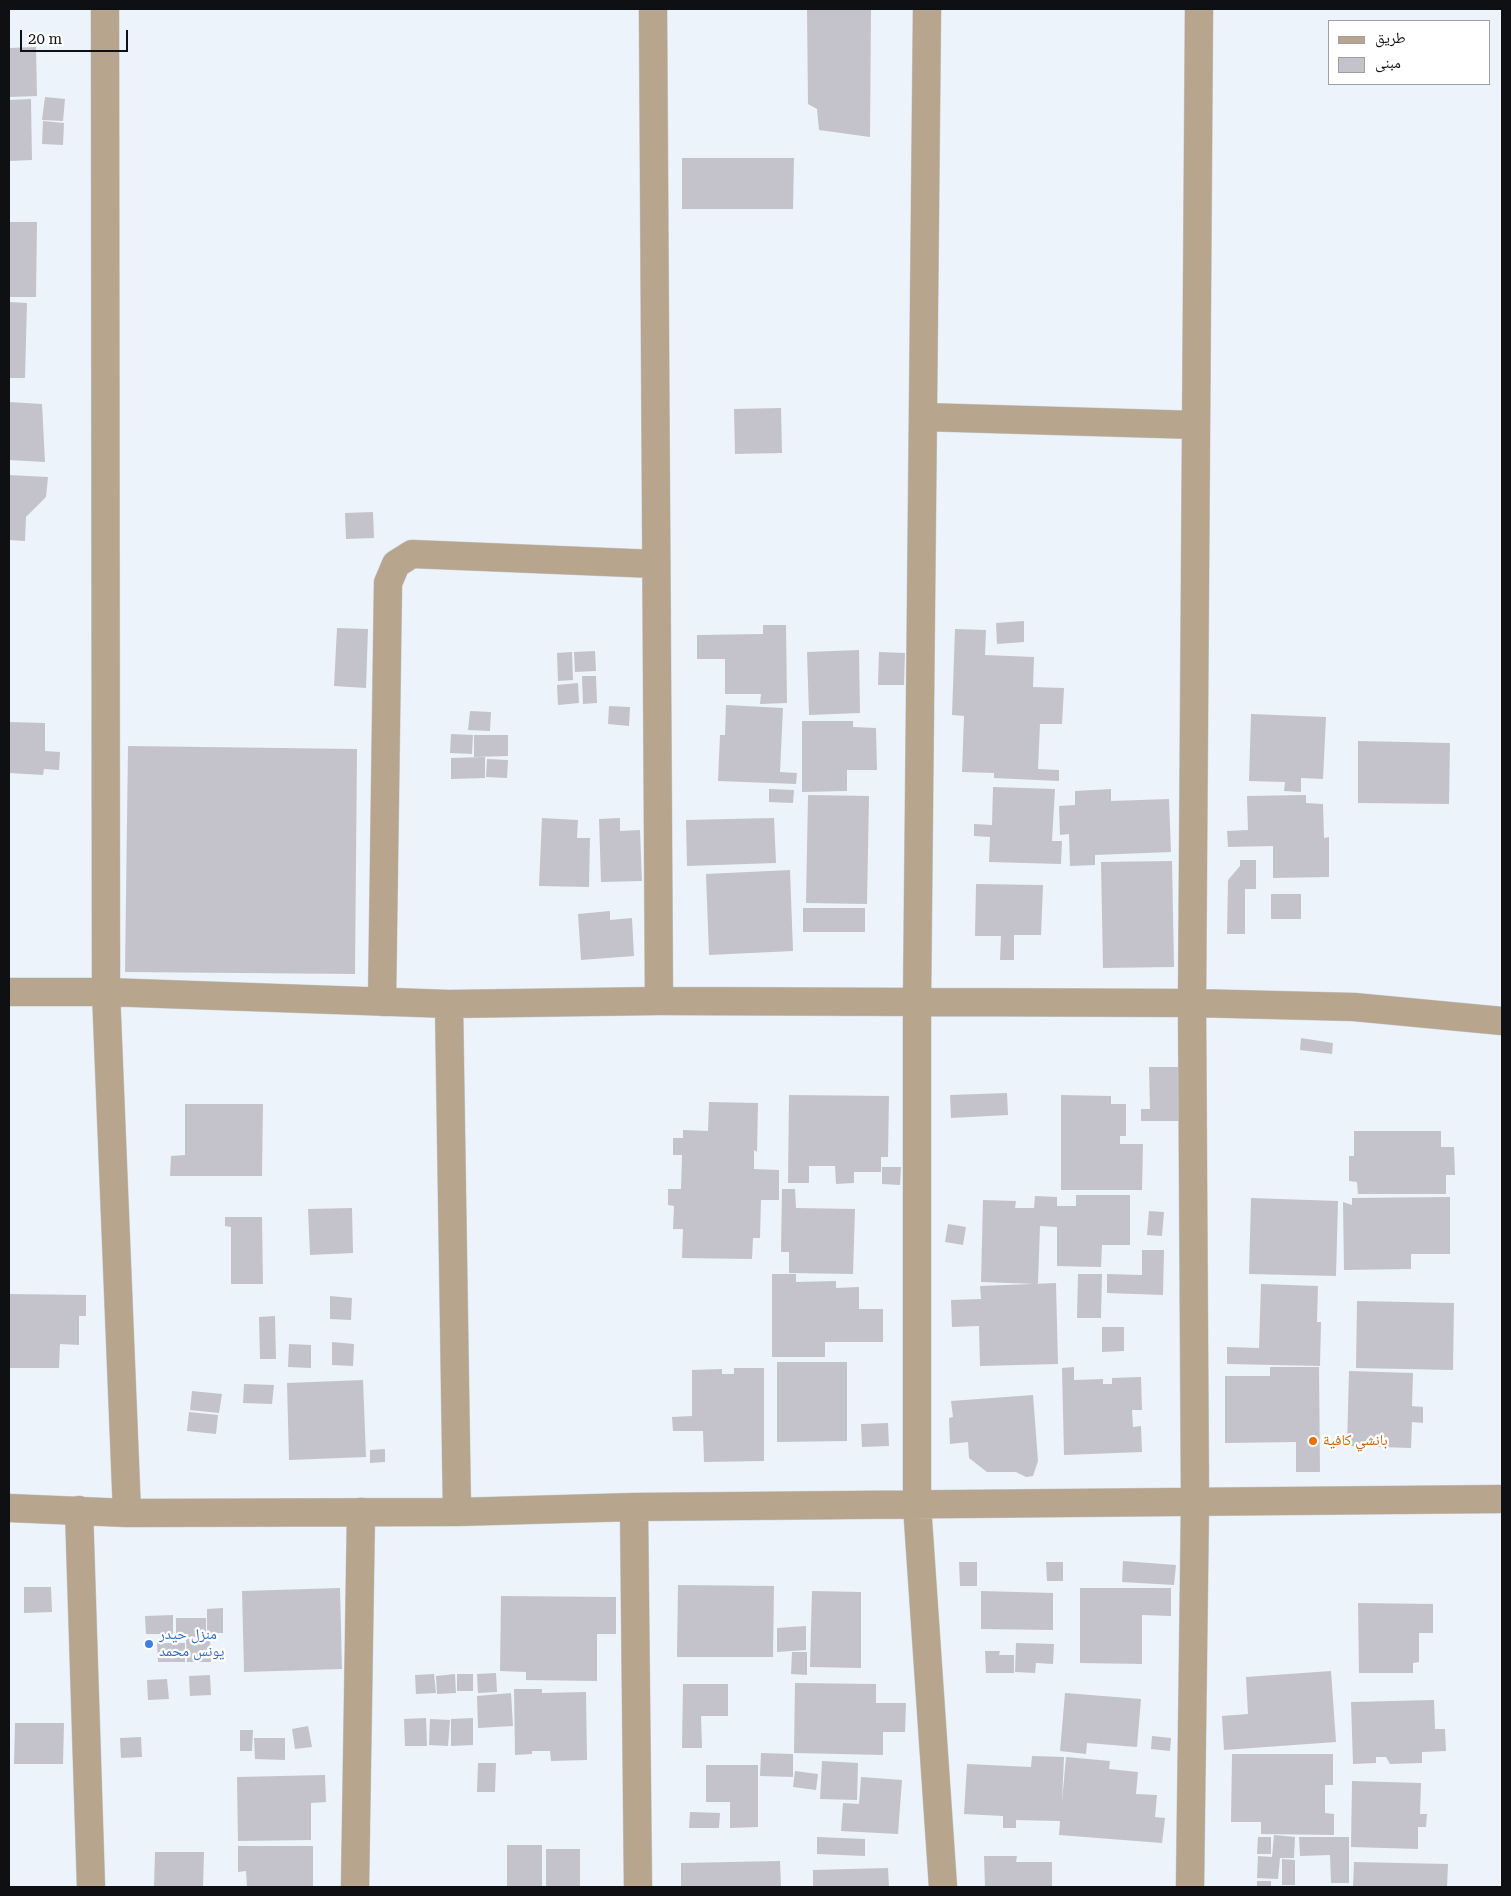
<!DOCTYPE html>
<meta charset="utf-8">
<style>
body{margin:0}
#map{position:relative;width:1511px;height:1896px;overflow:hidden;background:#ecf3fb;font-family:"Roboto Serif","Noto Naskh Arabic",serif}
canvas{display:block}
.frame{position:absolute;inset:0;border:10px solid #0e1013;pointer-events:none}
.legend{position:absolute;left:1328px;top:20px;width:162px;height:65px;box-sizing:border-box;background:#fff;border:1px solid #9f9fa1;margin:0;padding:6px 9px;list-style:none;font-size:15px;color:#0e1013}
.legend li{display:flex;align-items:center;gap:10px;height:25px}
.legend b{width:25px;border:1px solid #9f9fa1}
.scale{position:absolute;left:20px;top:30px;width:108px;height:22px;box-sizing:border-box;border:2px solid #0e1013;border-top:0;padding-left:6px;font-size:15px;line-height:18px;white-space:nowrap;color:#0e1013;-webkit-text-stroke:4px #fff;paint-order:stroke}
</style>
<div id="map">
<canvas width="1511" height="1896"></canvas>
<div class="frame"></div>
<ul class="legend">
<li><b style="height:6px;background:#b7a58e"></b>طريق</li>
<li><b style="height:14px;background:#c4c3cc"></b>مبنى</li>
</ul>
<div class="scale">20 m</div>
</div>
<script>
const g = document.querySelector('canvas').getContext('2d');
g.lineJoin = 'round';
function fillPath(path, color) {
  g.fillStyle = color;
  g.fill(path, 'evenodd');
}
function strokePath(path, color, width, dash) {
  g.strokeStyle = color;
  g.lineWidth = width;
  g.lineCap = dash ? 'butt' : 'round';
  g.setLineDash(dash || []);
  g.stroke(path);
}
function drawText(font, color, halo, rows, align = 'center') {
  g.font = font + ' "Roboto Serif","Noto Naskh Arabic",serif';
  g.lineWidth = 4.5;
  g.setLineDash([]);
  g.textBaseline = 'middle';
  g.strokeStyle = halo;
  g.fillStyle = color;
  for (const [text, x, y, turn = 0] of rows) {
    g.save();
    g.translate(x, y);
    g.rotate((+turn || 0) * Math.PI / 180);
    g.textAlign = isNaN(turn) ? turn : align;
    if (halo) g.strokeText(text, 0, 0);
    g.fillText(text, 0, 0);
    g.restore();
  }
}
const building = new Path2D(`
 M807 9H871L870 137 819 130 817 109 808 104Z
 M36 47 37 96 9 97V48Z
 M45 97 65 99 63 121 42 120Z
 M31 99 32 160 9 161V100Z
 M43 121 64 123 63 145 42 144Z
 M682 158H794L793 209H682Z
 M9 222H37L36 297H9Z
 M9 302 27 303 25 378H9Z
 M9 402 42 404 45 462 9 460Z
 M781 408 782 453 735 454 734 409Z
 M9 475 48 477 46 497 26 517 25 541 9 540Z
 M373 512 374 538 346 539 345 513Z
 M1024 621V642L997 644 996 623Z
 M763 625H786L787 703 760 704 761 694H725V659H697V635L763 634Z
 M337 628 368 629 366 688 334 686Z
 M955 629 986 630 985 655 1034 657 1033 687 1064 688 1062 724H1040L1038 769 1059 770V781L994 778V773L962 772 964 716 952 715Z
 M859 650 860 713 809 715 807 652Z
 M595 651 596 671 575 672 574 652Z
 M572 652 573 680 558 681 557 653Z
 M879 652 905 653 904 685H878Z
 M582 676H596L597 703 583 704Z
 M578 683 579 703 558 705 557 685Z
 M726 705 783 708 780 772 797 773 796 784 718 781 720 735H725Z
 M609 706 630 707 629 726 608 724Z
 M470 711 491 712 490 731 468 730Z
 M1251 714 1326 717 1323 779 1301 778V792L1284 791 1285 782 1249 781Z
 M802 721H853V727L876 728 877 770H847V791L802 792Z
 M9 722 45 723V751L60 752 59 770 44 769 43 775 9 773Z
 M451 734 473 735 472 754 450 753Z
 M474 735H508V756L474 757Z
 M1358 741 1450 743 1449 804 1358 803Z
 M128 746 357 749 355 974 125 972Z
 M485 757V778L451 779V758Z
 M487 759 508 760 507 778 486 777Z
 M993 787 1055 789 1052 841H1062L1061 864 989 862 990 837 974 836V824L992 825Z
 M769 789 794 790 793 803 769 802Z
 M1111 789V801L1169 799 1171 852 1095 855V865L1070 866 1069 834 1060 835 1059 806 1075 805V791Z
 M808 795 869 796 867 904 806 903Z
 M1306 795V803L1323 804 1324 838 1329 837V877L1273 878V846L1228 847 1227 831 1248 830 1247 796Z
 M542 818 578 820 577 838H590L589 887 539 886Z
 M620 818V831L640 830 642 881 601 882 599 819Z
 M774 818 776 863 687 866 686 820Z
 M1240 860H1256V889H1245V934H1227L1228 880 1240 866Z
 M1172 861 1174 967 1103 968 1101 862Z
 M790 870 793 951 709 955 706 874Z
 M976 884 1043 885 1041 935H1014V960H1000L1001 936H975Z
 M1271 894H1301V919H1271Z
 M803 908H865V932H803Z
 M610 911V920L632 918 634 956 581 960 578 914Z
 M1301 1038 1333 1043 1332 1054 1300 1050Z
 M1149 1067H1180V1121H1141V1109H1150Z
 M1007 1093 1008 1115 951 1118 950 1095Z
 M789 1095 889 1096 888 1157H881V1172H854V1183L836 1184 835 1166H809V1183H788Z
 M1061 1095 1111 1096V1104H1126V1136H1120V1144H1143L1142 1190H1061Z
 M709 1102 758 1103 757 1152 754 1150V1169L779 1170V1200H761L760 1238H753L752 1259 682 1258 683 1229H673L674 1206 668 1205V1189H681L682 1155H673V1138H683V1130L708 1131Z
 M185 1104H263L262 1176H170L171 1156 185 1155Z
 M1354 1131H1441V1147H1454L1455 1175H1446V1194H1358L1357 1182 1349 1181V1156H1354Z
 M882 1167H901L900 1185 882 1184Z
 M782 1189H795L796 1208 855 1209 853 1274 789 1273V1252H781Z
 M1076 1195H1130V1245H1102L1101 1267 1057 1266V1227L1040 1226 1038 1284 981 1282 983 1200 1016 1201 1015 1208H1034L1035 1196 1057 1197V1206H1076Z
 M1450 1197V1254H1411V1269L1344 1270 1343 1202 1352 1205V1198Z
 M1251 1198 1338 1201 1336 1276 1249 1274Z
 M352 1208 353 1253 310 1255 308 1209Z
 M1149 1211 1164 1212 1162 1236 1147 1235Z
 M225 1217H262L263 1284H231V1227L225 1226Z
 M948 1224 966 1227 963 1245 945 1242Z
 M1142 1250H1164L1163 1295 1107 1293V1274L1142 1275Z
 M772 1274H796V1282L836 1281V1288L859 1287V1309H883V1342H825V1357H772Z
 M1078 1274H1102L1101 1318H1077Z
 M1056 1283 1058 1364 980 1366 979 1326 952 1327 951 1300 981 1299 980 1286Z
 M1261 1284 1318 1286 1317 1322H1321L1320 1366 1227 1364V1347L1259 1348Z
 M9 1294 86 1295V1316H79V1345L60 1344 59 1368H9Z
 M330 1296 352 1298 351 1320 330 1319Z
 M1357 1301 1454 1303 1453 1370 1356 1368Z
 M275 1316 276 1359H260L259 1317Z
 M1102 1327H1124V1351L1102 1352Z
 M332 1342 354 1344 353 1366 332 1365Z
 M289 1344 311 1345V1368L288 1367Z
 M777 1362H847V1441L777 1442Z
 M1074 1367V1380L1103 1379V1384H1112V1378L1141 1377 1142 1410H1132L1133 1427 1141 1426 1142 1452 1064 1455 1062 1368Z
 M1270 1367H1319L1320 1472H1296V1442L1225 1443V1376H1270Z
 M734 1368H764V1461L704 1462 703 1431H673L672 1417 692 1416V1370L722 1369V1374H734Z
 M1349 1371 1413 1373 1412 1406 1423 1407V1423L1412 1422 1411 1448 1347 1446Z
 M363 1380 366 1457 289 1460 287 1383Z
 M244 1384 274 1385 272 1404 243 1403Z
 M192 1391 222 1394 219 1413 190 1410Z
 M1033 1395 1038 1461 1033 1476 1026 1477 1016 1472H987L969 1458 968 1442 950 1444 949 1418 953 1417 951 1401Z
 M189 1412 218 1415 216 1434 187 1431Z
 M888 1423 889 1446 862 1447 861 1424Z
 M385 1449V1462L370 1463V1450Z
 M1123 1561 1176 1565 1174 1585 1122 1582Z
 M959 1562H977V1586H960Z
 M1046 1562H1063V1581H1047Z
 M678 1585 774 1586 773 1657H677Z
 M24 1587H51L52 1612 24 1613Z
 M340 1588 342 1669 244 1672 242 1591Z
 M1080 1588H1171V1616L1142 1615V1664L1080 1663Z
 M812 1591 861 1592V1668L810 1667Z
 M981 1591 1053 1593V1630L981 1629Z
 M501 1596 616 1597V1634H597V1681L526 1680V1672L500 1671Z
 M1358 1603 1433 1604V1633H1419V1662L1413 1663V1673H1359Z
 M223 1608V1633H207V1609Z
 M173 1615V1634H146L145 1616Z
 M176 1618H206V1637H176Z
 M806 1626V1650L777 1652V1628Z
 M186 1639H210L211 1662H187Z
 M157 1643H185V1662H158Z
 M1016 1643 1054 1644 1053 1664 1036 1663 1035 1673 1015 1672Z
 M985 1651H1000L999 1655H1014V1673H986Z
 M792 1652H807V1675L791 1674Z
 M1331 1671 1336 1742 1224 1750 1222 1716 1248 1714 1246 1677Z
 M496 1673 497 1692 478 1693 477 1674Z
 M434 1674 436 1693 416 1694 415 1675Z
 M455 1674 456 1693 437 1694 436 1676Z
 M457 1674H473V1691H457Z
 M210 1675 211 1695 190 1696 189 1676Z
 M167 1679 169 1699 148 1700 147 1680Z
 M795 1683 876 1684V1703H906L905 1732H883V1755L794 1753Z
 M683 1684H728V1716H701L702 1748H682Z
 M514 1689H542V1693L586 1692 587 1760 551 1761 550 1751H532V1754L515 1755Z
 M511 1693 513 1726 478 1728 477 1696Z
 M1065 1693 1141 1699 1137 1747 1087 1743 1086 1754 1060 1751Z
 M1434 1700 1435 1729H1445L1446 1751 1422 1752V1763L1390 1764 1386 1757H1376V1763L1353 1764 1351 1702Z
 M426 1718 427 1746H405L404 1719Z
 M473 1718V1745L451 1746V1719Z
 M430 1719 450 1720 448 1746 429 1745Z
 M15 1723H64L63 1764H14Z
 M308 1726 312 1747 295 1749 292 1729Z
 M240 1730H253L252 1751H240Z
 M1152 1736 1171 1738 1170 1751 1151 1749Z
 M141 1737 142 1757 121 1758 120 1738Z
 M254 1738H285V1760L255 1759Z
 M761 1753 793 1754V1777L760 1776Z
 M1232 1754H1333V1785H1325V1813L1334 1814V1835L1261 1834V1822H1231Z
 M1032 1756 1064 1757 1062 1802 1066 1757 1110 1761 1109 1769 1138 1772 1136 1794 1157 1795 1155 1817 1165 1818 1162 1843 1059 1835 1060 1821 1016 1820V1828H1003V1816L964 1814 967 1764 1031 1767Z
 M822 1761 858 1763 857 1800 820 1799Z
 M478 1763H496L495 1792H477Z
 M706 1765H758V1827L730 1828V1802H706Z
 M795 1771 818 1774 816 1790 793 1787Z
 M325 1775 326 1802 311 1803V1840L238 1841 237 1777Z
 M861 1777 902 1780 898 1834 841 1831 843 1803 859 1804Z
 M1352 1781 1421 1783 1420 1814H1427L1426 1827H1418V1849L1351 1847Z
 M690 1812 720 1813 719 1828H689Z
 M1274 1835 1295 1837 1294 1858H1280L1278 1879 1257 1878 1258 1856 1272 1857Z
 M817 1837 865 1839V1856L817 1854Z
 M1258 1837H1271V1854H1257Z
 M1299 1837H1349V1883H1331L1330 1855 1300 1856Z
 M507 1845H542V1887H507Z
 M238 1846H313V1887H247L246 1871 238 1872Z
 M546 1849H580V1887H546Z
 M155 1852H204L203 1887H154Z
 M984 1856H1017L1016 1862H1052V1887H985Z
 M1282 1859 1295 1860V1885H1282Z
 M780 1861 781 1887H681V1863Z
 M1354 1862 1448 1864 1447 1887H1353Z
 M888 1868 889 1887H813V1870Z
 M1257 1881H1271V1887H1257Z`);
const minor = new Path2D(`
 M105 9 106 992 127 1513
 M653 9 659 1001
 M927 9 917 1002V1505L943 1887
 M923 417 1196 425
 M9 992H106L449 1004 659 1001 1192 1003 1354 1007 1502 1021
 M382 1002 388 583 396 564 412 554 655 564
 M449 1004 457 1512
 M634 1507 638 1887
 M9 1508 127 1513 457 1512 634 1507 1502 1499
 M79 1510 91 1887
 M355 1887 361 1512
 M1190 1887 1195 1502 1192 1003 1199 9`);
const markers = [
 [1313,1441,5,"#e8710a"],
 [149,1644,5,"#3f7fe0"]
];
const foodNames = [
 ["بانشي كافية",1323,1441]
];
const shopNames = [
 ["منزل حيدر",159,1635],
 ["يونس محمد",159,1652]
];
fillPath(building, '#c4c3cc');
strokePath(minor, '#c8cfd6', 29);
strokePath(minor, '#b7a58e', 28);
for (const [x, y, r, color] of markers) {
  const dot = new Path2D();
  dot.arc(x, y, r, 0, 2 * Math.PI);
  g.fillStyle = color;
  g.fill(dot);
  strokePath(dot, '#fff', 2);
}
drawText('15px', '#c56008', '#fff', foodNames, 'left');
drawText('15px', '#366cbe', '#fff', shopNames, 'left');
</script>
